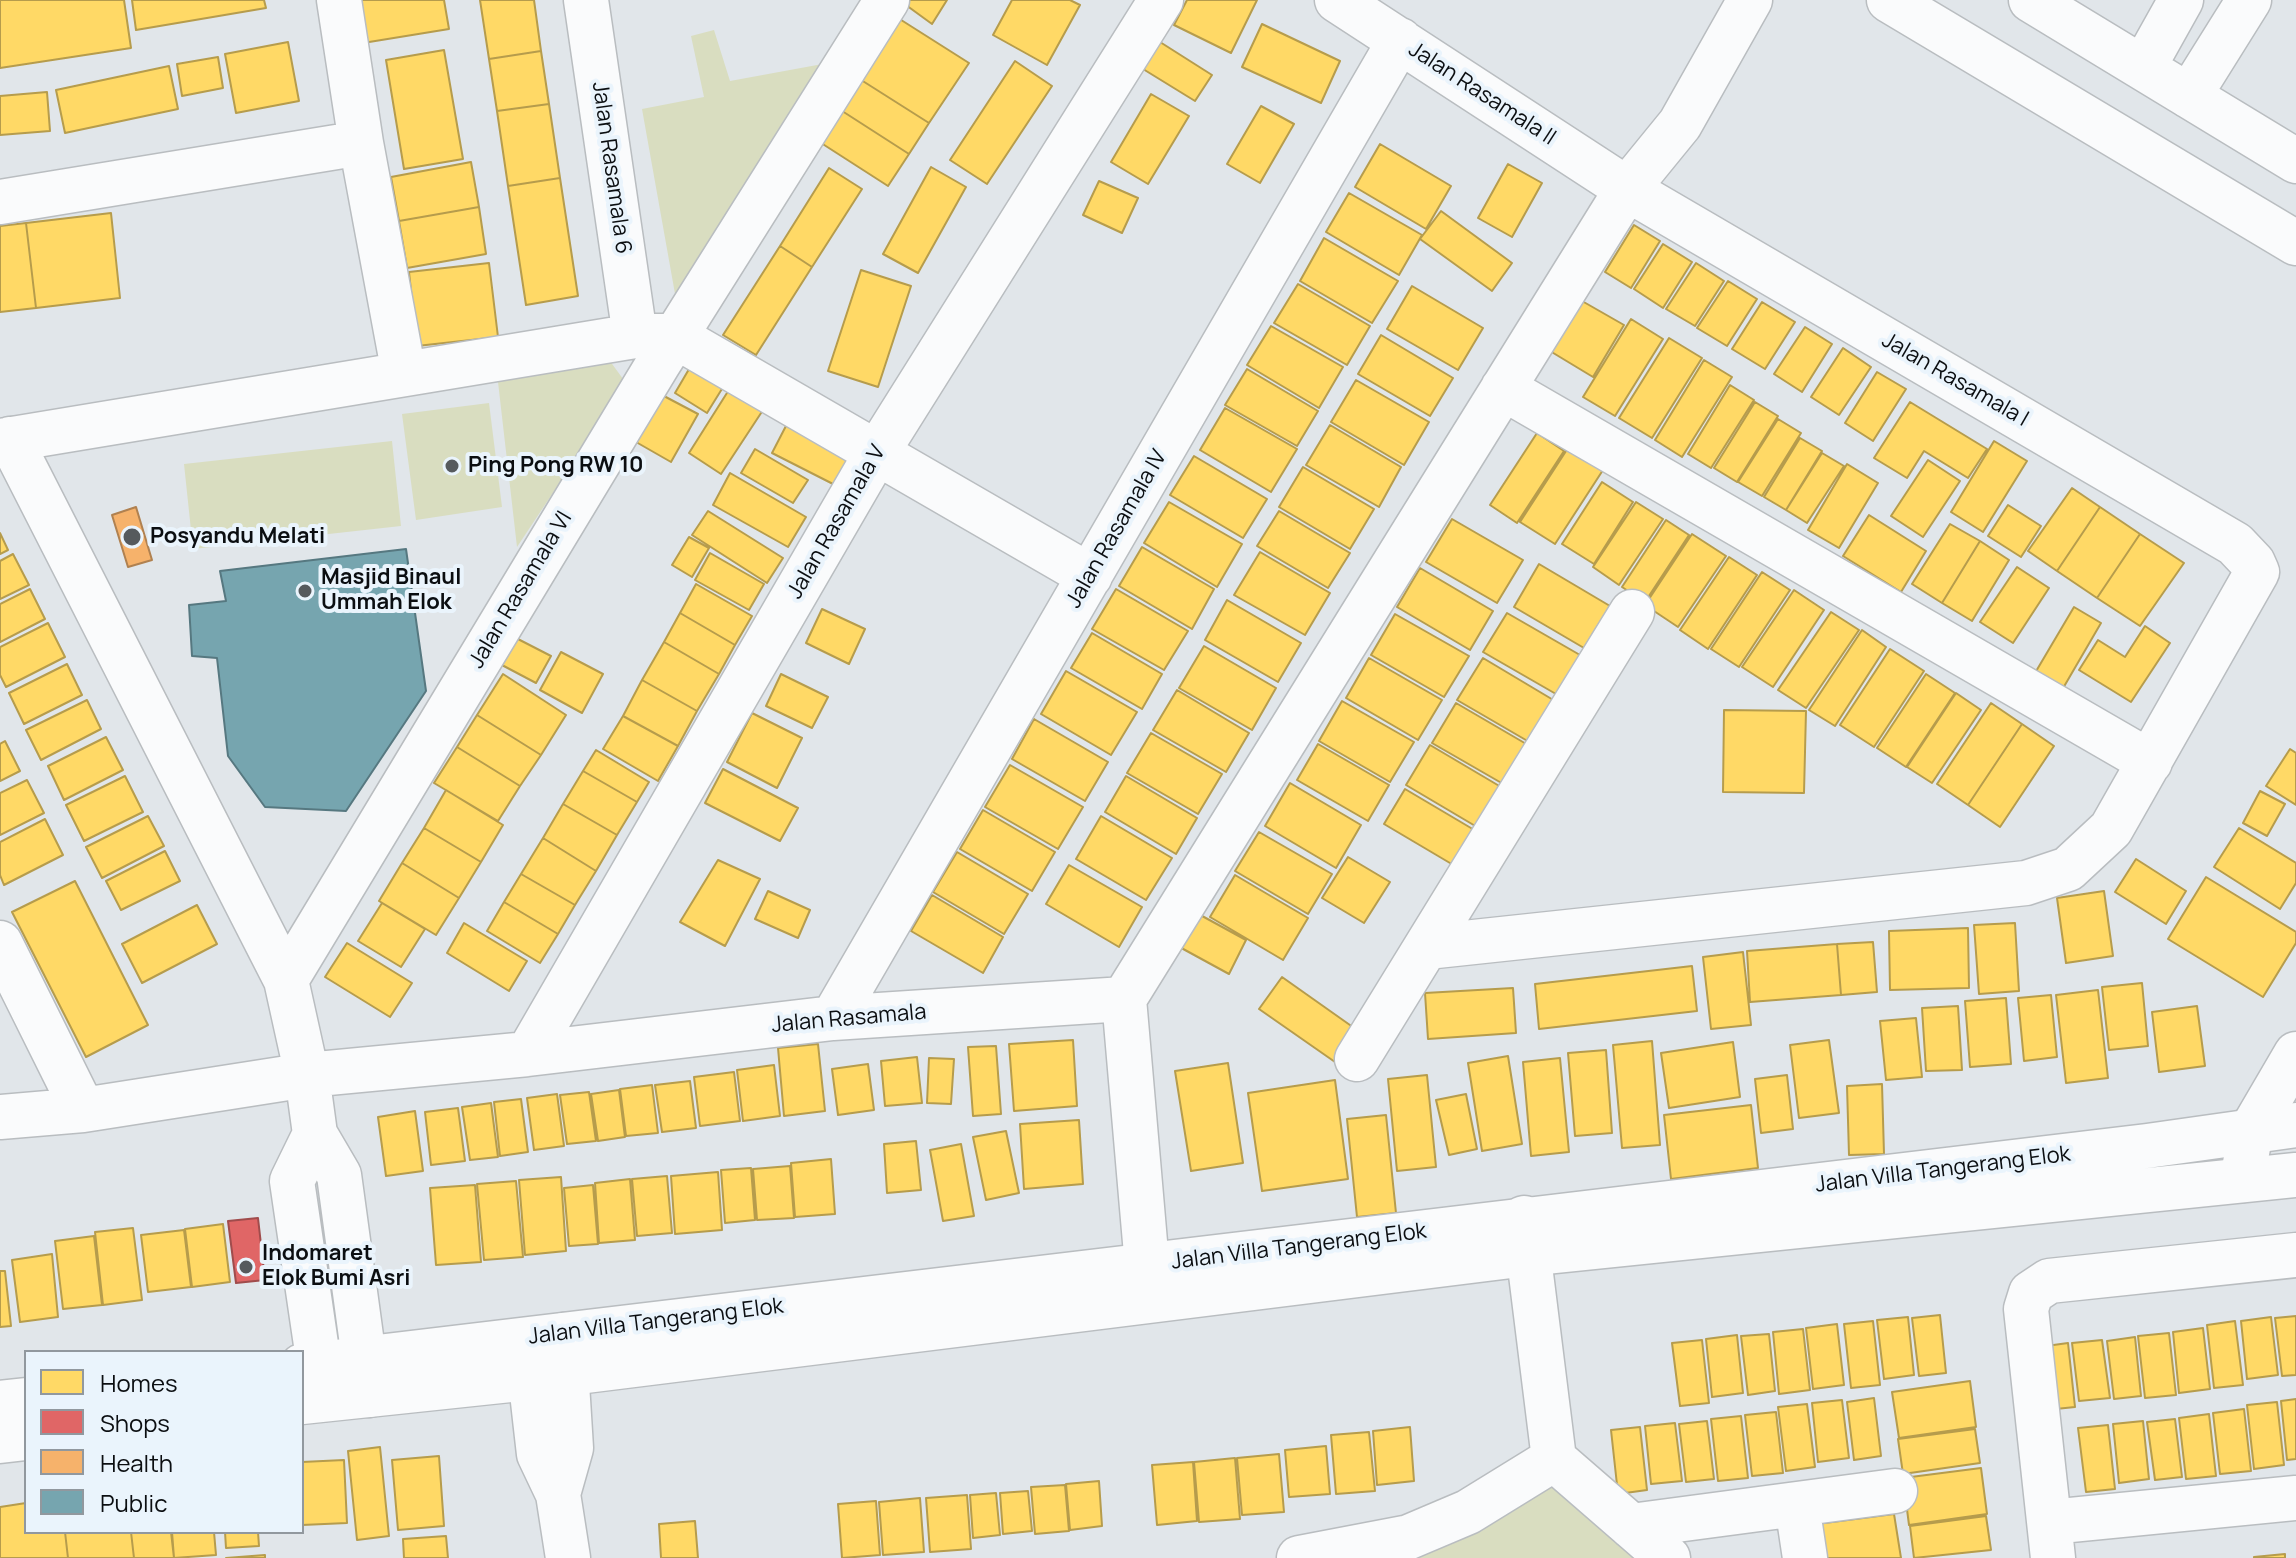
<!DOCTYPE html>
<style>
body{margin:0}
#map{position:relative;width:2296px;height:1558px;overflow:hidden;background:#e1e6ea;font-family:Manrope,sans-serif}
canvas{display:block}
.legend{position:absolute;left:24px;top:1350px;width:280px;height:184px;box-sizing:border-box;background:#eaf4fc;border:2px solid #91989e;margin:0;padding:10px 14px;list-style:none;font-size:24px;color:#0b0e11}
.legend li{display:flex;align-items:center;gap:16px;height:40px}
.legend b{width:40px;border:2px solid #91989e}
</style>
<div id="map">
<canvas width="2296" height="1558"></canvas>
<ul class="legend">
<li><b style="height:22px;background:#ffd966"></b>Homes</li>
<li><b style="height:22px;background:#e06666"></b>Shops</li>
<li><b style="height:22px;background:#f6b26b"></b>Health</li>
<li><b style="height:22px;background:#76a5af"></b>Public</li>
</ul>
</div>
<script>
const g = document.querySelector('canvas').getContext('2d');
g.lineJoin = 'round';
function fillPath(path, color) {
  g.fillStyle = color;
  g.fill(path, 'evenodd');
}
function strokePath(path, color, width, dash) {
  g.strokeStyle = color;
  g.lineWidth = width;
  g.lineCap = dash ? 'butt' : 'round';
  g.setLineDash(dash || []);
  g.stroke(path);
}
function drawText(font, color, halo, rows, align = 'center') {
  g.font = font + ' Manrope,sans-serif';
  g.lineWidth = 8;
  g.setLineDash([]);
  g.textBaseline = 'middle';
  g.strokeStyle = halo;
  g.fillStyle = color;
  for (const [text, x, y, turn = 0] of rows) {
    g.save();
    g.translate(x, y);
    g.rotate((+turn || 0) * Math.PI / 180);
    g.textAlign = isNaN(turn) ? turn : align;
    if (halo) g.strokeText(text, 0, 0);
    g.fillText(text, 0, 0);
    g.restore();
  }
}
const green = new Path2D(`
 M714 30 730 81 828 63 677 305 642 109 704 97 691 36Z
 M607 357 626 383 517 547 498 382Z
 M489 403 502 507 416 520 402 414Z
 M392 441 401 526 193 549 184 464Z
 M1554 1459 1667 1558H1302Z`);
const homes = new Path2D(`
 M0 0H124L131 48 0 68Z
 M132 0H264L266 8 136 30Z
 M357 0H444L449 29 363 43Z
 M480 0H534L541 51 489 59Z
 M899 0H947L932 24Z
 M1012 0H1070L1080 5 1047 65 993 35Z
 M1187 0H1257L1231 53 1174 25Z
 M898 18 969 63 929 123 858 78Z
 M1262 24 1340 61 1321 103 1242 67Z
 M288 42 299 101 236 113 225 54Z
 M1160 42 1212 75 1195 101 1143 69Z
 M444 50 463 159 404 169 386 60Z
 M541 51 549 104 497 111 489 59Z
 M218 57 223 88 182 96 177 64Z
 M1015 61 1052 86 987 184 950 160Z
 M169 66 178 109 65 133 56 90Z
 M858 78 929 123 909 154 839 109Z
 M47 92 50 131 0 135V96Z
 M1151 94 1189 116 1148 184 1111 162Z
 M549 104 560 178 508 186 497 111Z
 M1261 106 1294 124 1260 183 1227 164Z
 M839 109 909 154 888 186 818 141Z
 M1380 144 1451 186 1426 229 1355 187Z
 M471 162 479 207 399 221 391 177Z
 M1508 164 1542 183 1512 237 1478 218Z
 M931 167 966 187 918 273 883 254Z
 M829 168 862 189 812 267 780 246Z
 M560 178 578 296 526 305 508 186Z
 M1099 181 1138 198 1122 233 1083 215Z
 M1349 193 1422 235 1399 275 1326 232Z
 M479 207 486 254 407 268 399 221Z
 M1441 211 1512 263 1492 291 1420 239Z
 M111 213 120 298 36 308 26 223Z
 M26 223 36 308 0 312V226Z
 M1634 225 1660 241 1631 288 1605 272Z
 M1324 238 1398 281 1372 323 1300 281Z
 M1663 244 1692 262 1663 308 1634 289Z
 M780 246 812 267 756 355 723 335Z
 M489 263 498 337 417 346 409 272Z
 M1696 263 1724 281 1695 326 1666 309Z
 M861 270 911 286 878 387 828 371Z
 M1728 281 1757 299 1727 346 1697 328Z
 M1298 284 1370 326 1347 365 1274 323Z
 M1412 286 1483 328 1458 370 1387 329Z
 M1575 297 1624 325 1593 377 1545 348Z
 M1762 302 1795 322 1765 369 1732 349Z
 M1631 319 1663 339 1615 416 1583 397Z
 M1271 326 1343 367 1319 408 1247 365Z
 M1805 327 1832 344 1802 392 1774 374Z
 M1381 335 1453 378 1430 416 1358 374Z
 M1669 338 1702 358 1652 438 1619 418Z
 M1843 348 1871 367 1839 415 1811 397Z
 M1704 360 1732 377 1682 457 1655 440Z
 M692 364 725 384 707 413 675 393Z
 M1247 369 1318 411 1297 446 1225 405Z
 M1877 372 1906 389 1873 441 1845 423Z
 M1356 380 1429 422 1404 465 1331 422Z
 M732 385 765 407 721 474 689 453Z
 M1730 385 1754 400 1711 468 1688 454Z
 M662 395 698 414 671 462 636 442Z
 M1755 402 1778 416 1737 482 1714 468Z
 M1910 402 1987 449 1968 478 1924 451 1907 478 1874 458Z
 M1225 408 1297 449 1271 492 1200 450Z
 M1778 419 1801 433 1762 496 1738 482Z
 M788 422 850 454 835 485 772 453Z
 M1330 425 1401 467 1379 507 1306 465Z
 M1537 433 1564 451 1517 523 1490 505Z
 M1800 438 1822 451 1786 510 1764 497Z
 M1994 441 2027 461 1983 532 1951 512Z
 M1568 448 1603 470 1555 544 1520 522Z
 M755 449 808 480 793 503 741 473Z
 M1822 453 1844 466 1807 523 1786 510Z
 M1194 456 1267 499 1243 538 1170 495Z
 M1928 460 1960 481 1923 537 1891 516Z
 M1847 464 1878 483 1839 548 1808 530Z
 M1303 467 1374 509 1350 549 1279 507Z
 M730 473 806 517 788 547 713 505Z
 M1602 482 1633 502 1594 564 1562 544Z
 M2072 488 2100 507 2057 571 2028 551Z
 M1169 502 1242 544 1217 587 1144 543Z
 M1636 502 1663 519 1619 585 1593 567Z
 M2008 505 2041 526 2021 557 1988 536Z
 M2100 507 2140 534 2097 598 2057 571Z
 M708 511 783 558 767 583 692 535Z
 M1279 511 1350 553 1328 588 1257 546Z
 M1869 515 1926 551 1901 592 1843 556Z
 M1452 519 1523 560 1497 603 1426 562Z
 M1666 520 1689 535 1645 602 1622 587Z
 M1950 524 1980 541 1942 603 1912 584Z
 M0 533 8 550 0 554Z
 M1692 534 1726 556 1678 627 1645 605Z
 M2140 534 2184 563 2140 626 2097 598Z
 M689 537 709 548 692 577 672 565Z
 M1980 541 2009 560 1972 621 1942 603Z
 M1142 547 1214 589 1192 629 1119 586Z
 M1260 552 1330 593 1305 635 1234 595Z
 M710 553 764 584 749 610 695 580Z
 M13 554 29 585 0 599V561Z
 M1729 557 1757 575 1708 649 1680 630Z
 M1539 564 1610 606 1584 648 1514 607Z
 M2017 567 2049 588 2013 643 1980 622Z
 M1420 568 1493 611 1470 650 1397 607Z
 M1762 572 1790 590 1739 667 1711 649Z
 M696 584 752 616 735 645 680 613Z
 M30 589 45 619 0 642V604Z
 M1116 589 1188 631 1164 670 1092 629Z
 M1794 590 1824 610 1773 687 1742 667Z
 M1227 600 1301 643 1278 682 1205 640Z
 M2074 607 2101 623 2062 690 2035 673Z
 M822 609 865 629 849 664 806 643Z
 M1831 612 1859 630 1806 708 1778 690Z
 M680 613 735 645 719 674 664 642Z
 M1507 613 1580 655 1556 694 1483 652Z
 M1395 614 1469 656 1444 697 1371 655Z
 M48 623 65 657 6 687 0 675V647Z
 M2145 626 2170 643 2131 702 2079 670 2098 640 2125 657Z
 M1862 630 1886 647 1835 726 1809 710Z
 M1092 633 1162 674 1142 709 1071 668Z
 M514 637 551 656 536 683 500 664Z
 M664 642 719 674 697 711 642 680Z
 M1204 646 1276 688 1252 730 1179 688Z
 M1890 649 1924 671 1874 747 1840 725Z
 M561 652 603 674 582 713 540 690Z
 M1369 658 1442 700 1418 740 1346 698Z
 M1483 658 1555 701 1531 743 1457 700Z
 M67 664 82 695 24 724 9 693Z
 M1066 671 1137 712 1111 755 1041 714Z
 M503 674 566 715 541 755 477 715Z
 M781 674 828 697 812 728 766 706Z
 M1926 674 1955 693 1906 767 1877 748Z
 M642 680 697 711 678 746 623 716Z
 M1177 690 1249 733 1226 772 1153 730Z
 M1956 693 1981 710 1932 783 1907 767Z
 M87 700 101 729 41 760 26 730Z
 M1342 701 1414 742 1390 782 1319 741Z
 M1456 703 1528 745 1505 785 1432 743Z
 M1991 703 2022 724 1968 805 1937 784Z
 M1724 710 1806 711 1804 793 1723 792Z
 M752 713 802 738 777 788 727 762Z
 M477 715 541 755 520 786 457 747Z
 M623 716 678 746 658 781 603 749Z
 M1034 719 1108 762 1085 801 1012 759Z
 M2022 724 2054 746 2000 827 1968 805Z
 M1151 733 1222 774 1198 814 1127 773Z
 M106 737 123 770 64 800 48 766Z
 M5 741 20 771 0 781V744Z
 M1318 744 1389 785 1368 821 1297 780Z
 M1430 745 1501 787 1477 827 1406 785Z
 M457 747 520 786 498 821 434 783Z
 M2290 749 2296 753V805L2266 786Z
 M596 750 649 782 637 802 583 771Z
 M1010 765 1083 807 1058 849 985 807Z
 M723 769 798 808 780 841 705 803Z
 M583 771 637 802 617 835 563 804Z
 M125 776 143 812 84 841 66 805Z
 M1126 776 1197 818 1176 854 1105 812Z
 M27 780 44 813 0 835V793Z
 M1290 783 1361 825 1336 868 1265 826Z
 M1405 789 1476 831 1455 866 1384 824Z
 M446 790 503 825 481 862 424 828Z
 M2260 791 2285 804 2267 836 2243 823Z
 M563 804 617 835 596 871 543 838Z
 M983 810 1055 852 1032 891 960 849Z
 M148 816 164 846 102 878 86 847Z
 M1101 816 1172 858 1146 900 1076 859Z
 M45 819 63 855 4 885 0 875V842Z
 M424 828 481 862 459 898 402 863Z
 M2239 828 2296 863V883L2280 909 2214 867Z
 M1259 832 1332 874 1308 914 1235 871Z
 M543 838 596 871 575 905 521 874Z
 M165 851 180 881 121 910 106 881Z
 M957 852 1028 894 1004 934 933 892Z
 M1348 857 1390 882 1364 923 1322 898Z
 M2136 859 2186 891 2166 924 2115 892Z
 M718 860 760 879 725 946 680 922Z
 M402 863 459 898 436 935 379 901Z
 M1069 865 1142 907 1119 947 1046 904Z
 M521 874 575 905 558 934 504 902Z
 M1235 875 1308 918 1283 960 1210 917Z
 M2206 877 2296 932V943L2263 997 2168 939Z
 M75 881 148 1025 86 1057 12 912Z
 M768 891 810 910 798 938 755 919Z
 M2104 891 2113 956 2066 963 2057 898Z
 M932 895 1003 937 983 973 911 931Z
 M504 902 558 934 540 963 487 931Z
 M382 903 425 929 401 967 358 941Z
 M197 905 217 944 142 983 122 944Z
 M1193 911 1246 940 1229 974 1174 944Z
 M464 923 527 961 509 991 447 953Z
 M2015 923 2019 991 1979 994 1974 925Z
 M1968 928 1969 988 1890 990 1889 931Z
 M1873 942 1877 992 1841 995 1837 944Z
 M347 943 412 983 390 1017 325 977Z
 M1837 944 1841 995 1750 1002 1747 951Z
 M1743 952 1751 1025 1711 1029 1703 957Z
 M1692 966 1697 1011 1539 1029 1535 984Z
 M1282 977 1357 1030 1335 1062 1259 1009Z
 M2142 983 2148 1046 2109 1050 2102 987Z
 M1513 988 1516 1033 1428 1039 1425 993Z
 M2098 990 2108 1078 2066 1083 2056 995Z
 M2051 995 2057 1057 2024 1061 2018 998Z
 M2006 998 2011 1064 1970 1067 1965 1001Z
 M1958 1006 1962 1070 1926 1071 1922 1008Z
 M2197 1006 2205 1066 2159 1072 2152 1012Z
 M1916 1018 1922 1077 1886 1080 1880 1021Z
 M1073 1040 1077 1106 1014 1111 1009 1044Z
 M1829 1040 1839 1113 1799 1118 1790 1045Z
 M1652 1041 1660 1145 1622 1148 1613 1045Z
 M1733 1042 1740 1097 1669 1108 1661 1053Z
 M818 1044 825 1111 784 1116 778 1048Z
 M996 1046 1001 1114 973 1116 968 1047Z
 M1606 1050 1612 1133 1575 1136 1568 1053Z
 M1508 1056 1522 1144 1482 1151 1468 1063Z
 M917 1057 922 1103 885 1106 881 1061Z
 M929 1058 954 1059 951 1104 927 1103Z
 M1560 1058 1569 1152 1531 1156 1523 1062Z
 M1228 1063 1243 1163 1191 1171 1175 1071Z
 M868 1064 874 1110 838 1115 832 1069Z
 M774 1065 780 1116 743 1121 737 1070Z
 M734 1072 740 1121 700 1126 694 1077Z
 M1427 1075 1436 1167 1397 1171 1388 1079Z
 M1787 1075 1793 1129 1761 1133 1755 1079Z
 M1335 1080 1348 1179 1262 1191 1248 1093Z
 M690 1081 696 1128 662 1132 655 1085Z
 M1882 1084 1884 1154 1849 1155 1847 1086Z
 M652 1085 658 1133 626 1136 620 1089Z
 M619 1090 625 1137 598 1141 591 1094Z
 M589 1092 596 1141 567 1144 560 1095Z
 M557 1094 564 1146 534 1150 527 1098Z
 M1466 1094 1477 1149 1449 1155 1436 1100Z
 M521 1099 528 1152 500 1156 494 1102Z
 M491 1103 498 1157 470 1160 462 1107Z
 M1751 1105 1758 1168 1671 1179 1664 1115Z
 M458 1108 465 1161 431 1165 425 1112Z
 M415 1111 423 1171 386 1176 378 1117Z
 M1386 1115 1396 1213 1357 1217 1347 1119Z
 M1079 1120 1083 1184 1024 1189 1020 1124Z
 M1006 1131 1019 1193 986 1200 973 1137Z
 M916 1141 921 1190 887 1193 884 1144Z
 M961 1144 974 1216 943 1221 930 1150Z
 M831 1159 835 1214 795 1217 791 1163Z
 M790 1166 794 1218 757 1220 753 1169Z
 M751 1168 755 1220 725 1223 721 1170Z
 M718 1172 722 1230 675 1234 671 1176Z
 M667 1176 672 1233 637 1236 632 1179Z
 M561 1177 566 1251 525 1255 519 1180Z
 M630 1179 635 1240 599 1243 595 1183Z
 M516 1181 523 1257 484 1260 477 1184Z
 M475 1185 481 1262 436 1265 430 1188Z
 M593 1185 598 1244 569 1246 564 1188Z
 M223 1224 230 1282 192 1287 185 1229Z
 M133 1228 142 1300 103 1305 95 1232Z
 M184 1230 191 1287 148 1292 141 1235Z
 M94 1236 102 1305 63 1309 55 1241Z
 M52 1254 58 1317 20 1322 12 1260Z
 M0 1271H5L11 1326 0 1327Z
 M1940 1315 1946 1373 1919 1376 1912 1318Z
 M2296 1316V1375L2282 1376 2275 1318Z
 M1908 1317 1914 1375 1884 1379 1877 1320Z
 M2271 1317 2278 1375 2247 1379 2241 1321Z
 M1873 1321 1880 1385 1851 1388 1844 1324Z
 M2235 1321 2243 1385 2214 1388 2207 1325Z
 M1837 1324 1844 1385 1813 1389 1806 1328Z
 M2203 1328 2210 1389 2179 1393 2173 1332Z
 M1803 1329 1810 1390 1779 1394 1773 1332Z
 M2169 1333 2176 1395 2145 1398 2138 1336Z
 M1769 1334 1775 1391 1748 1395 1741 1336Z
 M1737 1335 1743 1393 1712 1397 1706 1339Z
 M2135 1337 2141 1396 2114 1399 2107 1341Z
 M1702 1340 1709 1403 1680 1406 1672 1343Z
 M2102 1340 2110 1398 2079 1401 2072 1343Z
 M2068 1343 2075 1407 2046 1410 2039 1347Z
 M1970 1381 1976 1427 1899 1438 1892 1392Z
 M1874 1398 1881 1456 1854 1460 1847 1402Z
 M2296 1399V1459L2287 1460 2281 1401Z
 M1842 1400 1849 1458 1818 1462 1812 1403Z
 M2277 1402 2284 1465 2254 1469 2247 1405Z
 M1807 1404 1815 1467 1786 1471 1778 1407Z
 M2244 1409 2251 1471 2220 1474 2213 1413Z
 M1776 1412 1783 1473 1752 1476 1745 1415Z
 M2209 1414 2216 1476 2186 1479 2179 1418Z
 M1741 1416 1748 1478 1718 1481 1711 1419Z
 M2175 1419 2182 1477 2155 1480 2147 1422Z
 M1707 1421 1714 1479 1686 1482 1679 1424Z
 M2143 1421 2149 1479 2119 1483 2113 1424Z
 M1675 1423 1682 1481 1651 1484 1645 1426Z
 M2108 1425 2115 1489 2086 1492 2078 1428Z
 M1410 1427 1414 1481 1377 1485 1373 1431Z
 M1640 1427 1647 1490 1618 1494 1611 1430Z
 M1975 1429 1980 1463 1903 1474 1898 1439Z
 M1369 1432 1375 1491 1336 1494 1331 1435Z
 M1326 1446 1330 1494 1289 1497 1285 1450Z
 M380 1447 389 1536 357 1540 348 1451Z
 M1279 1454 1284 1512 1242 1515 1237 1458Z
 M439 1456 444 1526 398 1530 392 1460Z
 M1235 1458 1240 1519 1199 1522 1194 1462Z
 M344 1460 347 1523 302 1525V1462Z
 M1193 1462 1197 1521 1157 1525 1152 1465Z
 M1981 1468 1987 1514 1909 1525 1903 1478Z
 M1099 1481 1102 1526 1070 1530 1066 1484Z
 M1065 1485 1069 1531 1035 1534 1031 1487Z
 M1028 1491 1032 1531 1003 1534 1000 1493Z
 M996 1493 1000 1535 973 1538 970 1495Z
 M967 1495 971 1549 930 1552 926 1498Z
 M920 1498 924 1552 883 1555 879 1502Z
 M876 1501 880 1555 842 1558 838 1504Z
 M26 1503V1532H65L68 1558H0V1507Z
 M1894 1514 1901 1558H1822L1817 1524Z
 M1986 1516 1991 1550 1914 1558 1910 1526Z
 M695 1521 698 1558H661L659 1524Z
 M65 1532H131L134 1558H68Z
 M131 1532H171L174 1558H134Z
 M172 1532H214L216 1555 174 1558Z
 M225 1532H258L259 1546 226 1548Z
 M446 1536 448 1558H404L403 1539Z
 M2285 1554V1558H2254V1557Z
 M265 1555V1558H226Z`);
const shops = new Path2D(`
 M258 1218 265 1280 236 1283 228 1221Z`);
const health = new Path2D(`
 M136 507 152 560 128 567 112 515Z`);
const public = new Path2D(`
 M406 549 426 691 346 811 265 807 228 756 217 658 192 656 189 605 226 601 220 571Z`);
const minor = new Path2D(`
 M339 0 361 143 404 374
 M586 0 635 336
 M1337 0 1627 189 2235 544 2253 563 2257 572 2111 829 2068 869 2026 883 1427 947
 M1889 0 2296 243
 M2031 0 2296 161
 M2143 68 2181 0
 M2189 96 2249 0
 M0 202 361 143
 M1503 388 2150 762
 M10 439 286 980 307 1075 315 1134 339 1175 369 1395
 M0 441 635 336H675L1090 576
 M0 943 83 1110
 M286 980 658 364 887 0
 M1124 999 1627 189 1680 124 1750 0
 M1124 999 1150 1300
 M833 1018 1400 40
 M528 1054 876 454 1161 0
 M1357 1059 1632 612
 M0 1117 83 1110 307 1075 528 1054 833 1018 1124 999
 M315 1134 292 1181 324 1399
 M2242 1180 2251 1131 2296 1054
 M526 1340 539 1454 558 1494 568 1558
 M1554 1459 1668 1558
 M558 1494 571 1448 564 1335
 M1797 1505 1805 1558
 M2050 1522 2296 1498
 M1631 1526 1895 1491
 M1299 1558 1409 1537 1468 1512 1554 1459 1524 1218
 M2053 1558 2026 1309 2031 1293 2049 1281 2296 1255`);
const tertiary = new Path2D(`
 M302 1366 2147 1146 2296 1125
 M302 1402 529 1378 1527 1254 2296 1175
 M0 1403 26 1400
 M0 1441 26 1438`);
const markers = [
 [452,466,8,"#565a5d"],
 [132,537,10,"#565a5d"],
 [305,591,8,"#565a5d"],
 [246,1267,8,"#565a5d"]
];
const streetNames = [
 ["Jalan Rasamala II",1482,94,33],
 ["Jalan Rasamala 6",611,168,82],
 ["Jalan Rasamala I",1955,380,30],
 ["Jalan Rasamala V",837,522,-60],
 ["Jalan Rasamala IV",1117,529,-60],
 ["Jalan Rasamala VI",521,590,-59],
 ["Jalan Rasamala",849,1019,-5],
 ["Jalan Villa Tangerang Elok",1943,1170,-7],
 ["Jalan Villa Tangerang Elok",1299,1247,-7],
 ["Jalan Villa Tangerang Elok",656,1322,-7]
];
const poiNames = [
 ["Ping Pong RW 10",468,466],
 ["Posyandu Melati",150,537],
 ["Masjid Binaul",321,578],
 ["Ummah Elok",321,603],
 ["Indomaret",262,1254],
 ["Elok Bumi Asri",262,1279]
];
fillPath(green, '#d9ddc0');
fillPath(homes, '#ffd966');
strokePath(homes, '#b69c4c', 2);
fillPath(shops, '#e06666');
strokePath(shops, '#a04c4c', 2);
fillPath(health, '#f6b26b');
strokePath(health, '#b08150', 2);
fillPath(public, '#76a5af');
strokePath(public, '#567880', 2);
strokePath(minor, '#b9bdc0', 47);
strokePath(tertiary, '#b9bdc0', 47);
strokePath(minor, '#fafbfc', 44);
strokePath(tertiary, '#fafbfc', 44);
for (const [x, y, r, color] of markers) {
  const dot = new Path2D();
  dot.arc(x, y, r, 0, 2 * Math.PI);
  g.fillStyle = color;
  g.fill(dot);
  strokePath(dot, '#eaf4fc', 3);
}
drawText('22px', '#0b0e11', '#eaf4fc', streetNames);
drawText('bold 22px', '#0b0e11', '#eaf4fc', poiNames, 'left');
</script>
